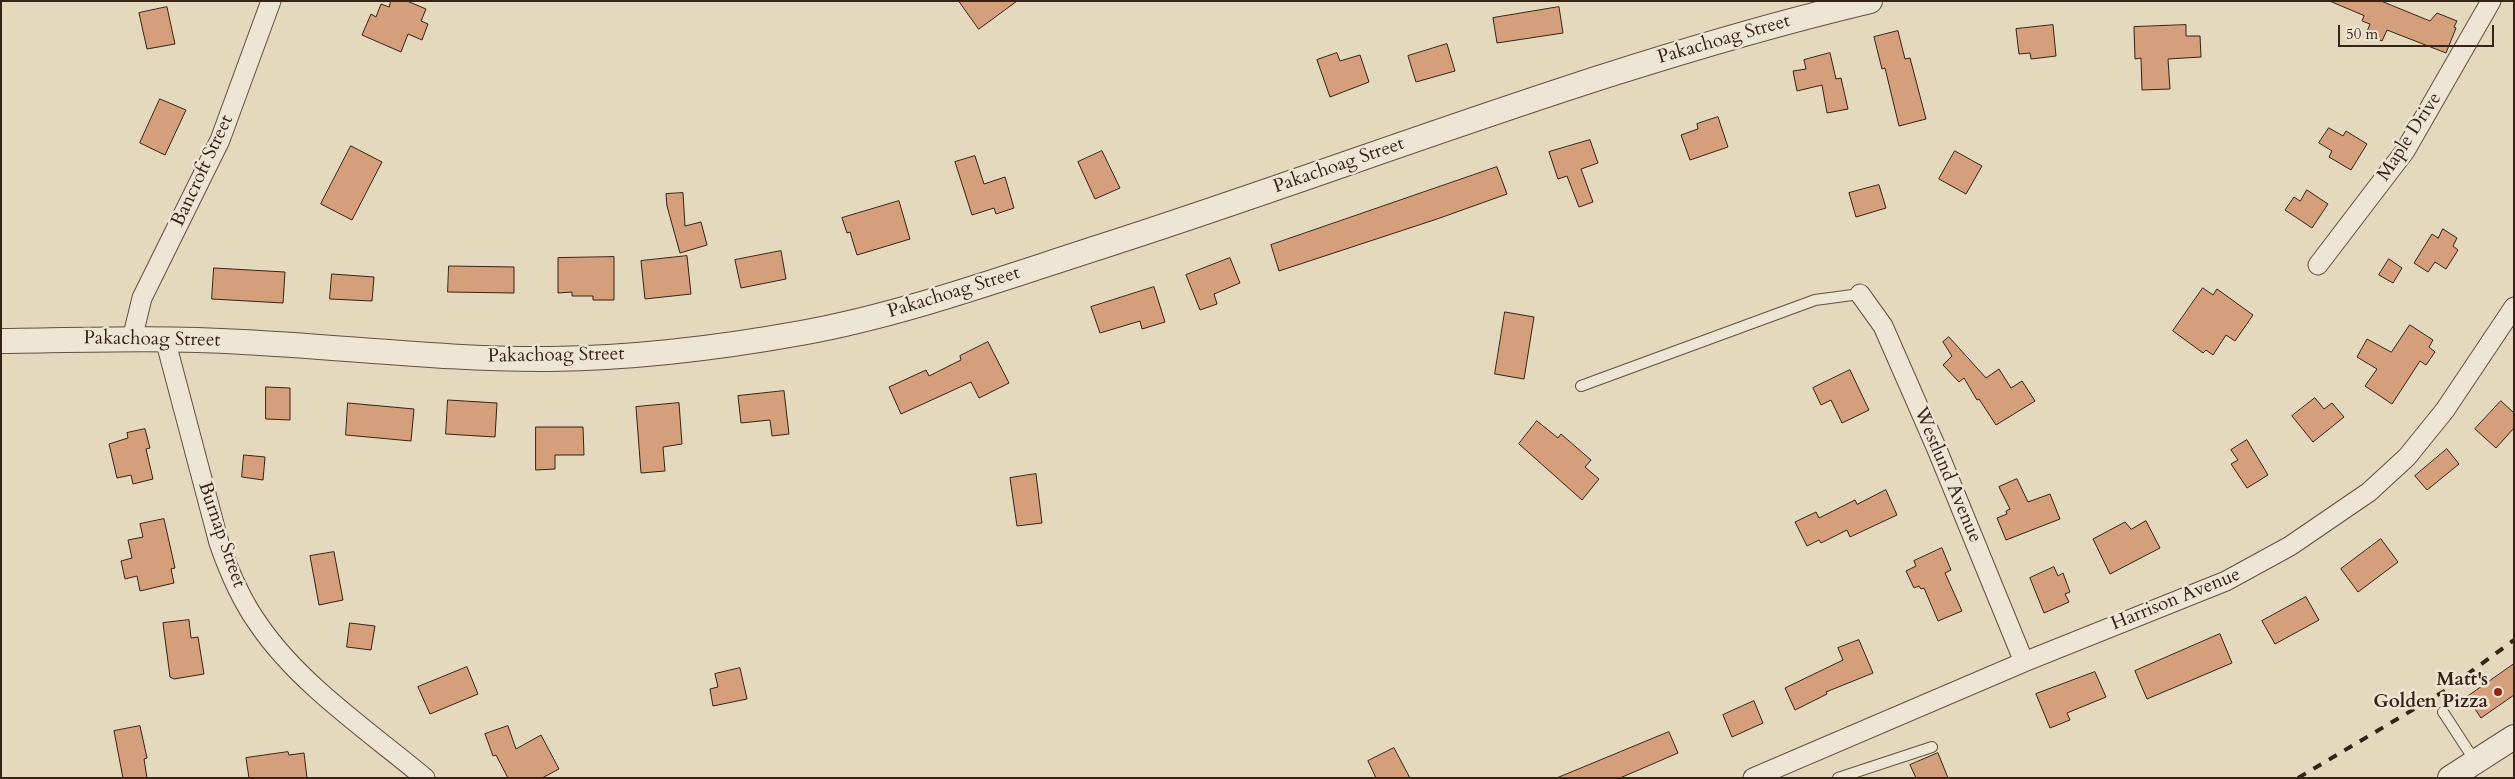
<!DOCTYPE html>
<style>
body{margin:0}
#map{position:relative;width:2515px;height:779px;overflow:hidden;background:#e4d8bd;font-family:Cardo,serif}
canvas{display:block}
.frame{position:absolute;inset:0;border:2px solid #372216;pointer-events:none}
.scale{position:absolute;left:2338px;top:25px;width:156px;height:22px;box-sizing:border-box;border:2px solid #372216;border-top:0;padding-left:6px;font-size:15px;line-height:18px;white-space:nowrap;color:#372216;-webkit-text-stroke:4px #ede6d4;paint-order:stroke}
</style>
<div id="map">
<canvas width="2515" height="779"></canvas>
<div class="frame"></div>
<div class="scale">50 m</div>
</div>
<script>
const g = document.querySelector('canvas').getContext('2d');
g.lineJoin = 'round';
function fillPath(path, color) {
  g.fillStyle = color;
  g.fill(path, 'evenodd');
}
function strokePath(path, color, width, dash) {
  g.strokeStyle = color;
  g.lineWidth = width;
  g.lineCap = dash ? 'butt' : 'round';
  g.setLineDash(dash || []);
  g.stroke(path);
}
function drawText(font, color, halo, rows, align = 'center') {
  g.font = font + ' Cardo,serif';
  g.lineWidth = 5;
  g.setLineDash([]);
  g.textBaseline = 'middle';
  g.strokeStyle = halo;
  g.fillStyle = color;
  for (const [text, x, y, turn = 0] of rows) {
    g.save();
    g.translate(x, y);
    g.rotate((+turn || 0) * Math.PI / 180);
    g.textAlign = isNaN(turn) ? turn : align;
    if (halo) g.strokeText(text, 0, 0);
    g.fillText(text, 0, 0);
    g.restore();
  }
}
const building = new Path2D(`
 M391 1H407L426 9 421 21 428 24 422 40 408 34 401 52 362 35 371 14 376 17 381 4 389 7Z
 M959 1H1017L979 29Z
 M2330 1H2381L2430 21 2437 13 2457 21 2454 27 2456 28 2446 53 2387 30 2382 41 2366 34 2370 24 2362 21 2364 16Z
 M167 7 175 44 147 49 139 13Z
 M1559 7 1563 33 1497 43 1493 18Z
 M2053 25 2056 56 2031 59 2030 53 2019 54 2016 29Z
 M2186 25V36H2200L2201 57 2168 59 2170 89 2142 90 2141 58 2135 59 2134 27Z
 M1898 31 1905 59 1910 58 1926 119 1899 126 1885 68 1882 69 1874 37Z
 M1447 44 1455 71 1416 82 1408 56Z
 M1337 53 1340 61 1360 55 1369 82 1330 97 1317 60Z
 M1830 53 1836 79 1841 78 1848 109 1827 113 1822 85 1797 91 1793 71 1806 69 1804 60Z
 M160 99 186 110 165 155 140 143Z
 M1718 117 1728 147 1690 160 1681 135 1698 129 1697 124Z
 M2329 128 2343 136 2346 131 2367 144 2351 170 2329 157 2332 151 2319 143Z
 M1590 140 1598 163 1581 169 1593 202 1579 207 1567 176 1558 179 1549 152Z
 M351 146 382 162 352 220 321 204Z
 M1102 151 1120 188 1095 199 1078 162Z
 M1955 151 1982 166 1966 194 1939 179Z
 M975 156 984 184 1005 177 1014 208 996 214 994 208 972 215 955 162Z
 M1497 167 1507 194 1437 219 1279 271 1271 245Z
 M1879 185 1886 208 1856 217 1849 193Z
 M2307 190 2328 204 2312 228 2285 210 2294 197 2300 201Z
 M683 193 685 226 701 222 707 245 680 253 667 206 666 194Z
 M899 201 910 239 857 255 850 232 847 233 842 218Z
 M2443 229 2457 238 2453 246 2458 250 2446 269 2435 262 2428 272 2414 263 2432 234 2438 238Z
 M781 251 786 279 741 288 735 260Z
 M687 256 691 294 645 299 641 261Z
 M614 257V300H593V296H572V292L558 293V258Z
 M1230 258 1240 283 1214 294 1217 304 1200 310 1186 275Z
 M2389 259 2402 268 2393 283 2379 275Z
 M449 266 514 267V293L448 292Z
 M214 268 285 272 283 303 212 299Z
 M332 274 374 277 372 301 330 299Z
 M1154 287 1165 322 1142 329 1140 321 1100 333 1091 307Z
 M2203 288 2213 295 2217 289 2253 315 2235 341 2226 335 2213 355 2206 350 2203 353 2173 331Z
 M1505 312 1534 317 1524 379 1495 374Z
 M2410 325 2433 340 2429 347 2435 352 2426 365 2420 361 2392 404 2365 386 2377 369 2357 357 2367 339 2391 352Z
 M1949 337 1986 378 1999 369 2011 388 2022 381 2035 401 1996 425 1979 399 1977 400 1964 378 1959 382 1943 365 1952 356 1943 342Z
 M988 342 1009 383 979 398 971 382 901 414 889 387 926 370 929 376 961 360 960 356Z
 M1850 370 1869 410 1842 423 1831 400 1821 405 1813 388Z
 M266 387 290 388V420L266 419Z
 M784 391 789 434 772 436 770 420 741 423 738 396Z
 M2315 398 2324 409 2332 403 2344 417 2313 442 2292 416Z
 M448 400 497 403 495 437 446 434Z
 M2501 401 2514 413V428L2496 448 2475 429Z
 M348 403 414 409 411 441 346 435Z
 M679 403 682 444 663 447 665 471 641 473 636 407Z
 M1537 421 1558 438 1561 434 1591 460 1585 467 1599 479 1582 500 1519 444Z
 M536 427H583L584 455H555V469L536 470Z
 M145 429 150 448 146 449 153 479 133 484 131 475 117 478 109 444 128 438 127 433Z
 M2247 440 2268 475 2247 488 2231 464 2238 460 2231 450Z
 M2447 449 2459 464 2427 490 2415 476Z
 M244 455 265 457 263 480 242 477Z
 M1036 474 1042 523 1017 526 1010 478Z
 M2017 479 2028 502 2050 494 2060 519 2006 540 1997 518 2007 514 2006 511 2010 509 1999 487Z
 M1886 490 1897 515 1850 537 1847 530 1821 543 1819 540 1807 546 1795 522 1816 512 1819 518 1855 500 1857 504Z
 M164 519 175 568 171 569 174 583 140 591 137 576 125 579 121 561 132 558 128 540 143 537 140 524Z
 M2146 521 2160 548 2110 574 2093 539 2125 522 2131 529Z
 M2381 539 2398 562 2358 592 2341 569Z
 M1942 548 1951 570 1945 573 1962 611 1938 621 1924 588 1921 589 1919 586 1914 588 1906 571 1916 566 1914 561Z
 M334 552 343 600 319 605 310 556Z
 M2054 567 2058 576 2063 573 2070 592 2065 594 2069 602 2044 613 2030 578Z
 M2306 597 2319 620 2275 644 2262 621Z
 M189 620 191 638 198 637 204 674 174 679 170 677 163 623Z
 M350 623 375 626 371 650 347 647Z
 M2220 634 2232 663 2147 699 2135 671Z
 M1859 640 1873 673 1826 692 1827 694 1795 710 1785 688 1843 660 1838 648Z
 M2514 664V695L2481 718 2467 697Z
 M467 667 478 694 430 714 418 687Z
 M740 668 747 699 713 706 710 689 718 687 715 674Z
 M2095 672 2106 697 2067 713 2070 720 2050 728 2036 694Z
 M1754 701 1763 723 1732 737 1723 715Z
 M140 726 147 758 144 759 147 778H123L114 731Z
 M508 726 516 749 541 735 559 769 542 778H508L496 755 493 756 485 734Z
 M1669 732 1678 753 1620 778H1557Z
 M1394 748 1410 778H1376L1368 761Z
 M288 752 289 755 304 753 307 778H249L246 758Z
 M1938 753 1948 778H1916L1910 765Z`);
const service = new Path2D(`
 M1581 386 1815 300 1860 294
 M2443 712 2475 761
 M1838 778 1932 747`);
const minor = new Path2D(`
 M2318 265 2405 151 2491 1
 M1860 294 1883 326 1936 447 2024 662
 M132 339 142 298 220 140 271 1
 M165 339 219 543C229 572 241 600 259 625 300 685 370 732 425 778
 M1753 778 2024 662 2226 581 2290 546 2369 492 2407 457 2445 410 2514 307`);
const tertiary = new Path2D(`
 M1 341C82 340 162 337 243 342 345 347 448 360 551 359 635 358 718 348 801 333 905 314 1006 277 1106 245 1361 163 1609 63 1870 1
 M2450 778 2514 737`);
const rail = new Path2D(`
 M2298 778 2446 690 2514 640`);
const markers = [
 [2498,692,5,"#8f2418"]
];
const streetNames = [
 ["Pakachoag Street",1724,40,-16],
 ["Maple Drive",2410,137,-57],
 ["Pakachoag Street",1339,166,-19],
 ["Bancroft Street",203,171,-65],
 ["Pakachoag Street",954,293,-17],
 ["Pakachoag Street",152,340,1],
 ["Pakachoag Street",556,356,-1],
 ["Westlund Avenue",1947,475,67],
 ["Burnap Street",221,535,71],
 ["Harrison Avenue",2176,600,-22]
];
const poiNames = [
 ["Matt's",2488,681],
 ["Golden Pizza",2488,703]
];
fillPath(building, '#d59f7c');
strokePath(building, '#372216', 1);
strokePath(service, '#625040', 12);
strokePath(minor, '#625040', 21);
strokePath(tertiary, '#625040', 26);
strokePath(service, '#ede6d4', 10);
strokePath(minor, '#ede6d4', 19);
strokePath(tertiary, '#ede6d4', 24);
strokePath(rail, '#372216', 4, [9, 9]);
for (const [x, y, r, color] of markers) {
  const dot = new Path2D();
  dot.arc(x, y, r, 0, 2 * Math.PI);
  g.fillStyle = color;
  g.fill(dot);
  strokePath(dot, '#ede6d4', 2);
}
drawText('19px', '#372216', '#ede6d4', streetNames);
drawText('bold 19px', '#372216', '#ede6d4', poiNames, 'right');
</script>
